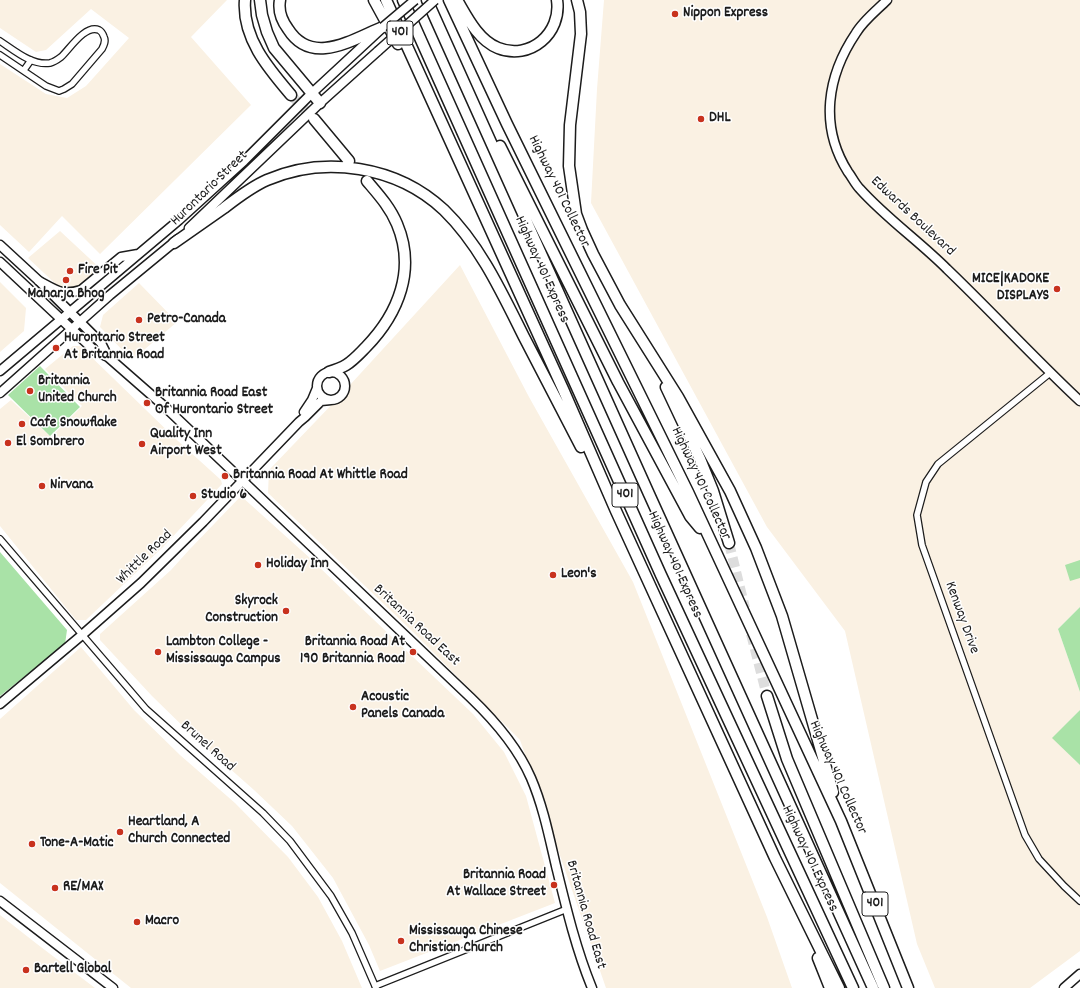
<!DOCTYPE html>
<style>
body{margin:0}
canvas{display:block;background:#fff}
</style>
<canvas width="1080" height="988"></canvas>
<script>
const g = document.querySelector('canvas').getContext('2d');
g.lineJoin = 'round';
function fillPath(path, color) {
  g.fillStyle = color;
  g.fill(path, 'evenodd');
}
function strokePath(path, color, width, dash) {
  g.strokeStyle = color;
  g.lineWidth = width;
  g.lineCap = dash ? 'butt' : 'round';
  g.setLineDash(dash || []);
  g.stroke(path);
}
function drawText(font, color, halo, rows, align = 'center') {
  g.font = font + ' Dekko,sans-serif';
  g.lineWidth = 3;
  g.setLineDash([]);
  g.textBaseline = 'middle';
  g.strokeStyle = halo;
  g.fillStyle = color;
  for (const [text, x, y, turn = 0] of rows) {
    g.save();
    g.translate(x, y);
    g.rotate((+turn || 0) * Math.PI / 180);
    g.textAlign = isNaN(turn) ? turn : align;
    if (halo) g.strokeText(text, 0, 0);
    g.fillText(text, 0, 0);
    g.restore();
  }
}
const built = new Path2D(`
 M0 0H227L191 37 251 105 100 254 62 216 29 252 0 225V64L46 94 67 98 86 86 129 38 91 9 46 50 36 52 0 28Z
 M604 0H1080V607L1058 629 1080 692V710L1053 738 1080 765V951L1030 988H935L917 944 845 631 767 527 591 203 597 89Z
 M60 231 103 271 79 290 61 289 28 258Z
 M460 265 529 397 633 582 767 917 792 988H606L520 740 413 632 268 493 269 470 338 398Z
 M0 282 26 308 24 331 0 352Z
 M139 283 177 322 132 360 100 327 103 315Z
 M73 346H80L178 441 221 480 222 484 163 547 86 620H76L0 526V409L11 400 51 437 82 406 45 369Z
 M241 496 311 559 352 599 473 714 504 752 526 796 555 903 380 971 369 945 333 878 292 826 254 790 193 736 152 696 100 640V634L171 570 189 550Z
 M81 647 134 710 180 755 235 803 288 857 318 897 342 941 362 988H131L0 883V719Z
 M0 915 37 944 95 988H0Z`);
const green = new Path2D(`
 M40 366 80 407 50 436 8 395Z
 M0 552 67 630 65 644 0 696Z
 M1080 560V578L1070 581 1065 565Z
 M1080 607V692L1058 629Z
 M1080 710V765L1052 738Z`);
const highwayTunnel = new Path2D(`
 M291 95 314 119
 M729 543 745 608
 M751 634 767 696`);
const street = new Path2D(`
 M0 41C14 50 32 66 50 63 54 62 57 60 61 57 69 50 85 24 99 30 101 31 103 34 104 37 106 41 104 45 102 49L72 84 64 89 59 91 46 86 0 55
 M24 70 31 60
 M1050 373 938 464 926 482 917 515 922 545 1025 835 1039 859 1064 886 1080 901
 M0 539 146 709 263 813 290 841 331 896 352 933 376 988
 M375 986 567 909`);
const secondary = new Path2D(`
 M887 0C877 10 863 21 856 33 827 76 819 126 848 172 852 177 855 184 860 189 886 218 919 241 947 269 992 312 1034 358 1080 401
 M0 245 39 281 101 343 108 357
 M0 262 95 351 108 357 164 406 471 698C495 721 518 748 531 778 543 806 549 836 556 866 566 907 576 949 592 988
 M317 386a14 14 0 1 1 28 0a14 14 0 1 1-28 0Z
 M304 412 312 400 317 388
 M0 704 82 635 141 583 203 522 299 422 305 417 321 401 331 400
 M0 901 113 988
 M1064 988 1080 974`);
const primary = new Path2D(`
 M189 228 320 103 378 51
 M39 281C56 290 62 296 81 290L121 257 138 254
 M0 371 179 220 244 161 311 94 380 30
 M0 393 110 295 178 239`);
const highway = new Path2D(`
 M245 0C242 38 268 68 291 95
 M260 0 262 15 267 32 274 48 320 103
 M280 0C278 11 282 21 288 29 312 67 353 39 383 27
 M374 0 398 44
 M386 0 563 389 616 511 775 858 839 988
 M403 0 661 575 853 988
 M427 0 649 494 873 988
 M449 0 507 124 688 492 841 821 908 988
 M457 0C467 17 478 40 498 48 530 61 562 33 557 0
 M577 0 580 12 581 34 570 125 569 166 576 214 582 230 593 254 620 305 678 397 730 491 756 548 782 616 833 792
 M314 119 349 161
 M500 146 618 382 690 516 700 528
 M174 243C191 231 207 220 224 208 237 198 251 187 267 180 325 155 397 166 444 210 480 245 502 293 524 337 543 374 562 410 581 447
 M329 372C335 370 341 368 346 365 354 360 360 353 366 347 399 313 416 269 397 224 390 207 378 194 367 181
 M666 387 700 459 713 491 729 543
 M767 696 787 759 884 988
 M818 958 830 988`);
const primaryBridge = new Path2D(`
 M383 27 415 0
 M378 51 435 0`);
const markers = [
 [675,14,4,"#c8321e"],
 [701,119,4,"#c8321e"],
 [70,271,4,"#c8321e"],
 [66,280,4,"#c8321e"],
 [1057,289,4,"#c8321e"],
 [139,320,4,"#c8321e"],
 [56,348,4,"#c8321e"],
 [30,391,4,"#c8321e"],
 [147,403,4,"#c8321e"],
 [22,424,4,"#c8321e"],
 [8,443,4,"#c8321e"],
 [142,444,4,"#c8321e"],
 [225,476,4,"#c8321e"],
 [42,486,4,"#c8321e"],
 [193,496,4,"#c8321e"],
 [258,565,4,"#c8321e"],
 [553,575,4,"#c8321e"],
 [286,611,4,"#c8321e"],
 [158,652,4,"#c8321e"],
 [413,652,4,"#c8321e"],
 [353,707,4,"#c8321e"],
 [120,832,4,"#c8321e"],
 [32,844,4,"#c8321e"],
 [554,885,4,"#c8321e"],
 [55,888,4,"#c8321e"],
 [137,922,4,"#c8321e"],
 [401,941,4,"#c8321e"],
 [26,970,4,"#c8321e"]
];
const shields = [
 [400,33,26],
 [625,495,26],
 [875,904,26]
];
const shieldNames = [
 ["401",400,33],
 ["401",625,495],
 ["401",875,904]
];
const poiNames = [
 ["Nippon Express",683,14],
 ["DHL",709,119],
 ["Fire Pit",78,271],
 ["MICE|KADOKE",1049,280,"right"],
 ["DISPLAYS",1049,297,"right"],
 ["Maharja Bhog",66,295,"center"],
 ["Petro-Canada",147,320],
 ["Hurontario Street",64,339],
 ["At Britannia Road",64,356],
 ["Britannia",38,382],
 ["United Church",38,399],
 ["Britannia Road East",155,394],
 ["Of Hurontario Street",155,411],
 ["Cafe Snowflake",30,424],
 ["Quality Inn",150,435],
 ["Airport West",150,452],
 ["El Sombrero",16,443],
 ["Britannia Road At Whittle Road",233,476],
 ["Nirvana",50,486],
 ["Studio 6",201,496],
 ["Holiday Inn",266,565],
 ["Leon's",561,575],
 ["Skyrock",278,602,"right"],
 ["Construction",278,619,"right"],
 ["Lambton College -",166,643],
 ["Mississauga Campus",166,660],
 ["Britannia Road At",405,643,"right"],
 ["190 Britannia Road",405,660,"right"],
 ["Acoustic",361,698],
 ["Panels Canada",361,715],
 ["Heartland, A",128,823],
 ["Church Connected",128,840],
 ["Tone-A-Matic",40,844],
 ["Britannia Road",546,876,"right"],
 ["At Wallace Street",546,893,"right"],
 ["RE/MAX",63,888],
 ["Macro",145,922],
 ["Mississauga Chinese",409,932],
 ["Christian Church",409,949],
 ["Bartell Global",34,970]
];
const streetNames = [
 ["Hurontario Street",210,189,-44],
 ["Highway 401 Collector",558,192,64],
 ["Edwards Boulevard",912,217,43],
 ["Highway 401 Express",541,270,66],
 ["Highway 401 Collector",700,484,65],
 ["Whittle Road",145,558,-44],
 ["Highway 401 Express",674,565,66],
 ["Kenway Drive",961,618,70],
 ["Britannia Road East",416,626,43],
 ["Brunel Road",207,747,42],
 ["Highway 401 Collector",837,778,66],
 ["Highway 401 Express",809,859,65],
 ["Britannia Road East",585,915,74]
];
fillPath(built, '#faf1e3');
fillPath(green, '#a9e2a7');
strokePath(highwayTunnel, '#ddd', 10, [10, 5]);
strokePath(street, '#1c1c1c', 8);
strokePath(secondary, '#1c1c1c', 11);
strokePath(primary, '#1c1c1c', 11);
strokePath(highway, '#1c1c1c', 13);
strokePath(street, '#fff', 5.5);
strokePath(secondary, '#fff', 8);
strokePath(primary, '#fff', 8);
strokePath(highway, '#fff', 10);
strokePath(primaryBridge, '#1c1c1c', 11, []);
strokePath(primaryBridge, '#fff', 8);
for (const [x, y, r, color] of markers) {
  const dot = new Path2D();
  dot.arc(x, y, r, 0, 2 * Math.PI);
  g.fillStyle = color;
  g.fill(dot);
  strokePath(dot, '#fff', 1.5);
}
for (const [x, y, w] of shields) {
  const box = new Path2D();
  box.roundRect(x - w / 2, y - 12, w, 24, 3);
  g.fillStyle = '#fff';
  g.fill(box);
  strokePath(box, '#1c1c1c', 1);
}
drawText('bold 14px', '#1c1c1c', null, shieldNames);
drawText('bold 15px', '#1c1c1c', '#fff', poiNames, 'left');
drawText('15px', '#1c1c1c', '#fff', streetNames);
</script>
